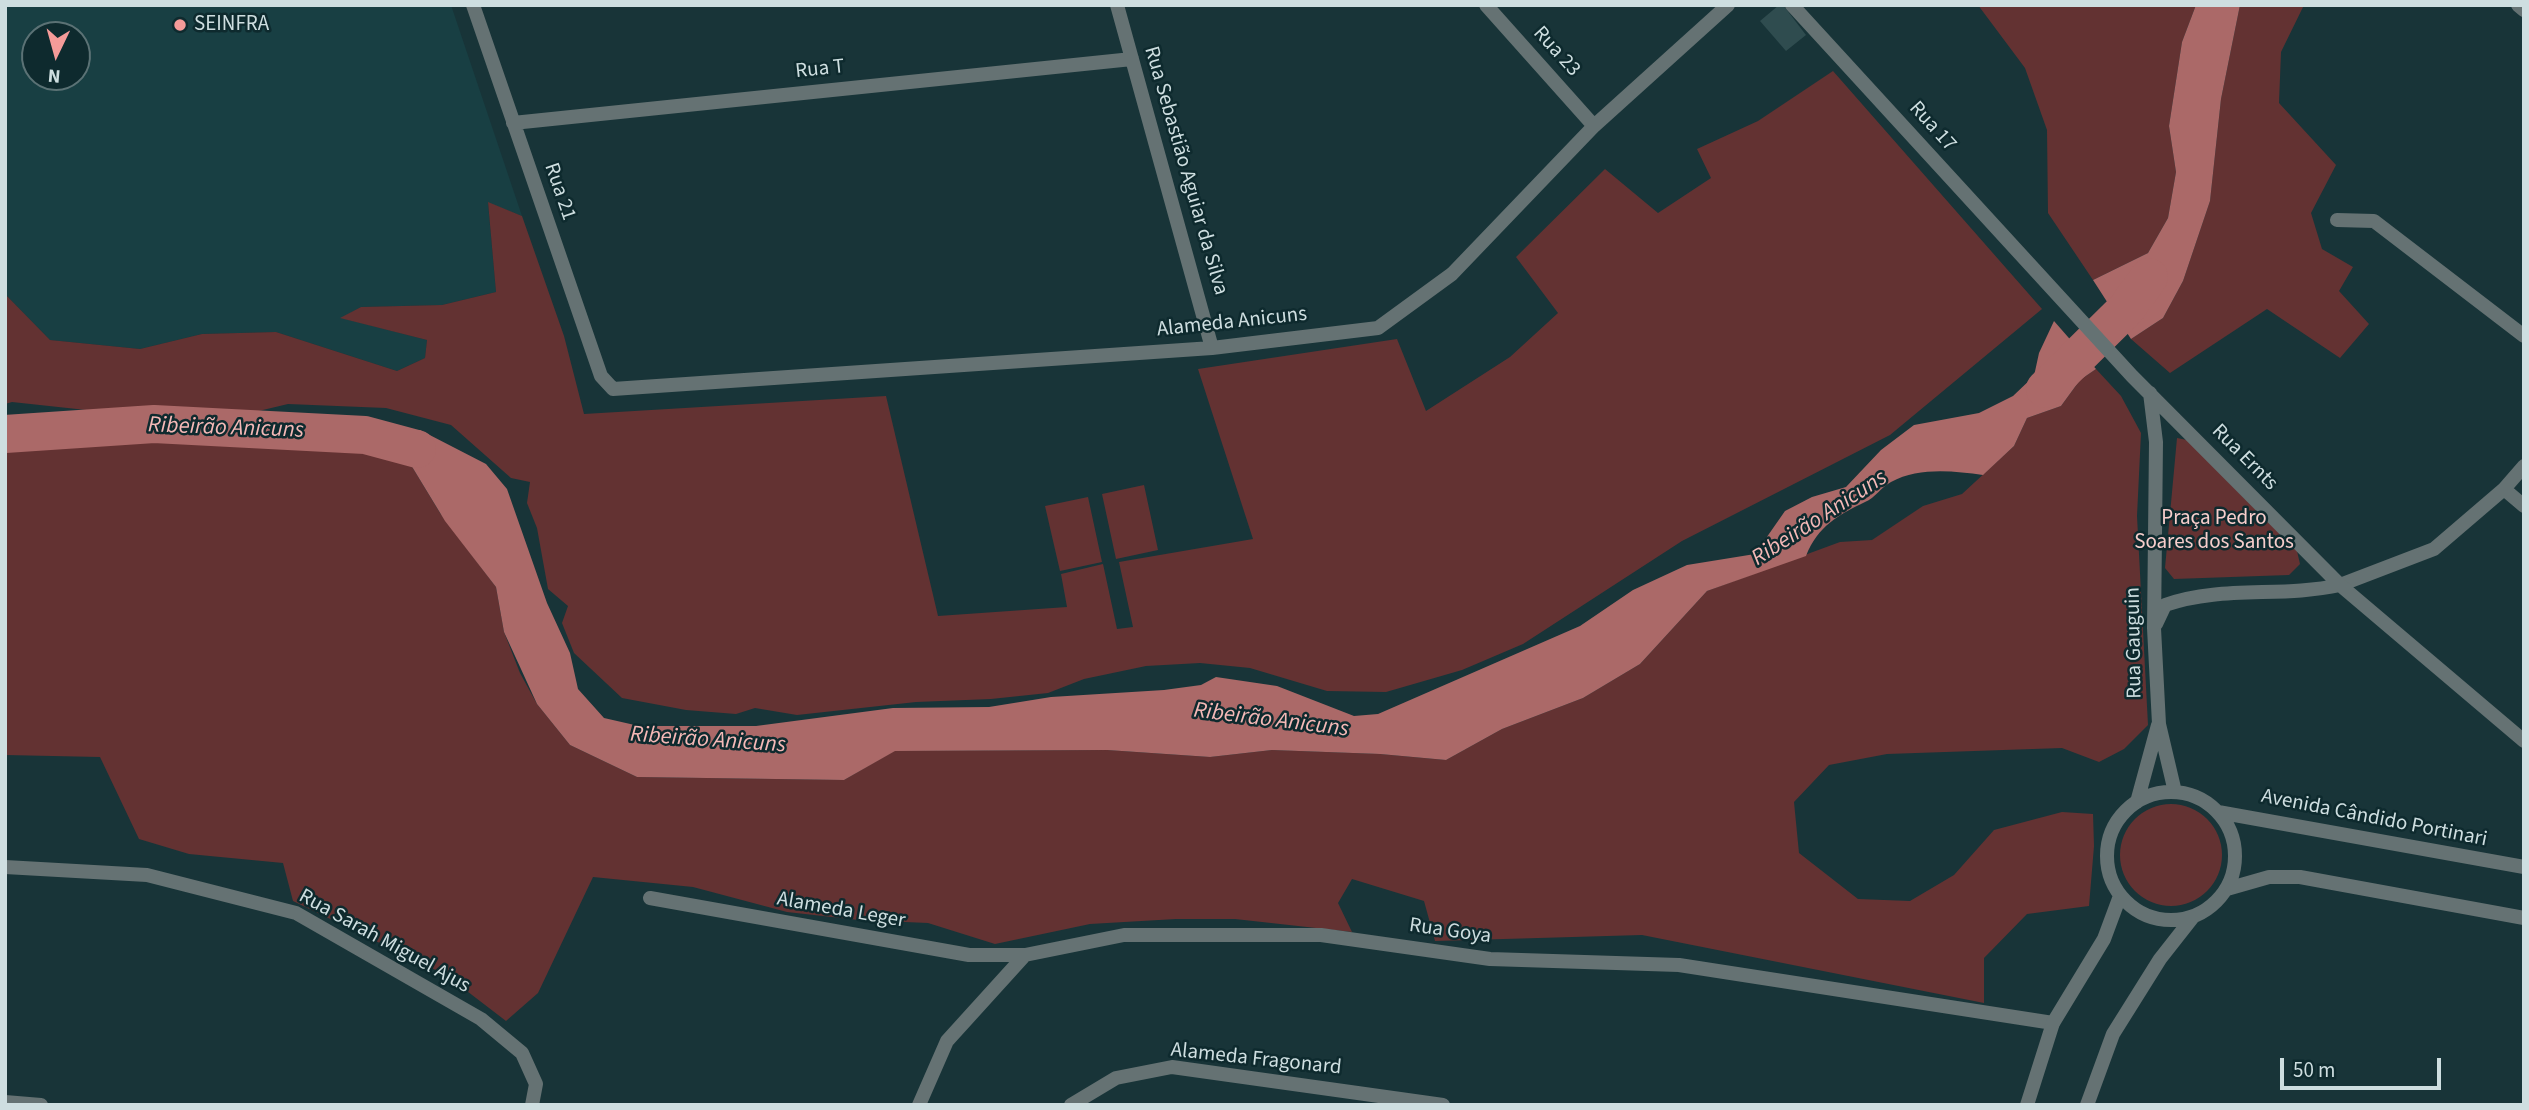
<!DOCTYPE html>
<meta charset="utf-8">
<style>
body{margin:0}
#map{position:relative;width:2529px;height:1110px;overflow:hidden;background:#183438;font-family:"Source Sans 3",sans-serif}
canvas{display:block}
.frame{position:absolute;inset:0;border:7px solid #cedee0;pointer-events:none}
.north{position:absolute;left:21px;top:21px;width:70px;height:70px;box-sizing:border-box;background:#0e2a2e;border:2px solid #5b7275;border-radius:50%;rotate:185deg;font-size:19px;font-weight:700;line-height:28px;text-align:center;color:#cedee0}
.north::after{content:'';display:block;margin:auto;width:24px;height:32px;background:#f59b99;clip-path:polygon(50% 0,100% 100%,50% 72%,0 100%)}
.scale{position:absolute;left:2280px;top:1058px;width:161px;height:32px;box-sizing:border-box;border:4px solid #cedee0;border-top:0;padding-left:9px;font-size:21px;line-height:24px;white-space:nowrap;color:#cedee0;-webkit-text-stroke:5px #0e2a2e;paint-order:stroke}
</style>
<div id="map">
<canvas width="2529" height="1110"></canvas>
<div class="frame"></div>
<div class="north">N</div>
<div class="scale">50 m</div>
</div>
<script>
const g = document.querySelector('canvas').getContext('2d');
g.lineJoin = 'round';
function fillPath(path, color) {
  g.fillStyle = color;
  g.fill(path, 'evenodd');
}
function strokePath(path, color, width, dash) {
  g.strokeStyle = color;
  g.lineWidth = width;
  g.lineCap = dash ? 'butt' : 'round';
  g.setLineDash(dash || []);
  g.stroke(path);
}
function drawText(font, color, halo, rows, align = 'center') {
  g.font = font + ' "Source Sans 3",sans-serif';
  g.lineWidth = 5;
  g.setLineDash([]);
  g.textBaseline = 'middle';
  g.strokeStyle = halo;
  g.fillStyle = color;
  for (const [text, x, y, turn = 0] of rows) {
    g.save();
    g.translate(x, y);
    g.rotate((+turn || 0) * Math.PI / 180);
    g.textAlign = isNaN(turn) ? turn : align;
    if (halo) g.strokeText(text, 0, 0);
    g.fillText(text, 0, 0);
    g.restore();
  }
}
const built = new Path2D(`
 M5 5H451L522 216 488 203 496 292 442 305 361 307 342 318 427 340 425 358 397 371 276 332 202 334 140 349 50 340 5 294ZM35 35H77V77H35Z`);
const green = new Path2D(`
 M1978 5H2196L2182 42 2169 126 2176 172 2168 218 2148 253 2093 280 2048 213 2047 130 2025 68Z
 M2240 5H2304L2281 52 2279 103 2336 165 2311 213 2322 249 2353 267 2339 291 2369 324 2340 358 2267 309 2170 373 2131 339 2163 318 2183 281 2210 201 2221 99Z
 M1833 71 2042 309 1890 435 1682 541 1523 644 1462 670 1386 692 1327 691 1250 668 1200 663 1146 666 1084 679 1048 693 991 699 916 702 797 715 755 708 736 714 686 710 622 698 574 653 562 623 568 606 548 589 537 528 527 503 530 482 511 478 451 425 386 408 288 404 246 414 86 410 12 402 5 404V294L50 340 140 349 202 334 276 332 397 371 425 358 427 340 340 318 361 307 442 305 496 292 488 202 522 216 564 336 584 414 886 396 938 616 1067 607 1061 574 1103 564 1117 629 1133 627 1119 562 1253 539 1198 369 1397 339 1426 411 1510 357 1558 313 1516 257 1605 169 1658 213 1711 178 1697 149 1758 121Z
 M2096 369 2121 396 2141 433 2137 516 2148 725 2124 749 2099 762 2062 748 1887 754 1829 765 1794 802 1799 853 1858 899 1910 901 1954 875 1994 830 2062 812 2093 814 2094 846 2089 906 2027 914 1984 958V1003L1642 935 1435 941 1424 901 1352 879 1338 903 1352 932 1235 919H1176L1090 924 995 944 928 923 859 920 787 912 693 887 593 877 538 993 506 1021 446 975 293 901 283 863 189 854 139 839 100 757 5 755V449L13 447 157 435 273 439 365 435 411 465 440 513 496 587 504 632 520 673 537 704 570 745 637 777 844 780 894 751 1107 750 1210 757 1272 750 1380 754 1446 760 1502 729 1583 698 1640 664 1707 591 1840 542 1872 540 1923 506 1962 494 2014 446 2027 418 2061 406 2080 380Z
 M2177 438 2187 440 2297 551 2300 564 2289 575 2174 579 2165 568Z
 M1144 485 1158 550 1116 559 1102 494Z
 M1088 497 1102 562 1060 571 1045 506Z
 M2120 855a51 51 0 1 1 102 0a51 51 0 1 1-102 0Z`);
const water = new Path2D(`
 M2196 5H2240L2221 99 2210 201 2183 281 2163 318 2131 339 2093 280 2148 253 2168 218 2176 172 2169 126 2182 42Z
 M2054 321 2096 369 2080 380 2061 406 2027 418 2014 446 1983 475C1953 471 1919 467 1891 482 1881 487 1875 498 1865 502 1838 515 1818 526 1806 556L1707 591 1640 664 1583 698 1502 729 1446 760 1380 754 1272 750 1210 757 1107 750 895 751 844 780 637 777 570 745 537 704 504 632 496 587 445 521 411 465 365 435 420 430 486 464 507 489 547 603 570 653 578 689 604 718 639 726H756L893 708 989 707 1051 697 1164 690 1201 685 1216 677 1277 686 1354 716 1378 714 1580 626 1633 590 1687 565 1755 554 1785 511 1812 497 1846 487 1881 450 1914 425 1979 413 2013 396 2034 376 2039 353Z`);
const river = new Path2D(`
 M2045 389 2127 308 2149 277
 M5 434 154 424 365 435 417 449`);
const building = new Path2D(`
 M1779 5H1783L1806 35 1786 51 1760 21Z`);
const minor = new Path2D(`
 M473 5 601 376 613 389 1212 348 1378 328 1452 274 1594 126 1728 5
 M1117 5 1212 348
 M1486 5 1594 126
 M2518 5 2524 10
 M513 123 1132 59
 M2337 220 2374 221 2524 336
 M2504 489 2524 506
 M2340 585 2434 549 2504 489 2524 466
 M5 867 147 875 296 913 481 1019 522 1053 536 1084 532 1105
 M650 898 969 955H1025
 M5 1102 41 1105
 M919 1105 947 1041 1025 955 1124 935H1321L1490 959 1679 965 2053 1023
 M1071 1105 1116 1078 1172 1067 1443 1105`);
const tertiary = new Path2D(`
 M1792 5 2132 376 2340 585 2524 741
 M2150 393 2156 442 2154 628 2159 724 2175 792
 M2156 624 2165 605C2221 585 2282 598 2340 585
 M2107 856a64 64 0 1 1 128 0a64 64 0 1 1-128 0Z
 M2137 802 2158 725
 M2218 812 2524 867
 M2227 889 2269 877H2300L2524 918
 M2027 1105 2053 1023 2104 939 2120 896
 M2087 1105 2113 1034 2160 959 2193 917`);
const markers = [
 [180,25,7,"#f59b99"]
];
const poiNames = [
 ["SEINFRA",194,25]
];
const streetNames = [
 ["Rua 23",1556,52,48],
 ["Rua T",820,70,-6],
 ["Rua 17",1932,127,48],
 ["Rua Sebastião Aguiar da Silva",1185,171,74],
 ["Rua 21",559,192,71],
 ["Alameda Anicuns",1232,323,-6],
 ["Rua Ernts",2244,458,45],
 ["Rua Gauguin",2135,643,-91],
 ["Avenida Cândido Portinari",2374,819,11],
 ["Alameda Leger",841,911,10],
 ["Rua Goya",1450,932,8],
 ["Rua Sarah Miguel Ajus",384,942,29],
 ["Alameda Fragonard",1256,1060,6]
];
const parkNames = [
 ["Praça Pedro",2214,519],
 ["Soares dos Santos",2214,543]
];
const waterNames = [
 ["Ribeirão Anicuns",226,429,2],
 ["Ribeirão Anicuns",1820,519,-33],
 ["Ribeirão Anicuns",1271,721,7],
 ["Ribeirão Anicuns",708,741,4]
];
fillPath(built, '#183f43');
fillPath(green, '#633232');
fillPath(water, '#ab6968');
strokePath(river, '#ab6968', 38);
fillPath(building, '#2f4c4f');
strokePath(minor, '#657273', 14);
strokePath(tertiary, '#657273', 14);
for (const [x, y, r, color] of markers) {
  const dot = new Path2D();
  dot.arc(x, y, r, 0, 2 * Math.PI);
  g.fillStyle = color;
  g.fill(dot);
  strokePath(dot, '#0e2a2e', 2.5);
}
drawText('21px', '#cedee0', '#0e2a2e', poiNames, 'left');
drawText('21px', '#cedee0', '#0e2a2e', streetNames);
drawText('21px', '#f7cecc', '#0e2a2e', parkNames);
drawText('italic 23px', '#f5b9b7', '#0e2a2e', waterNames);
</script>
